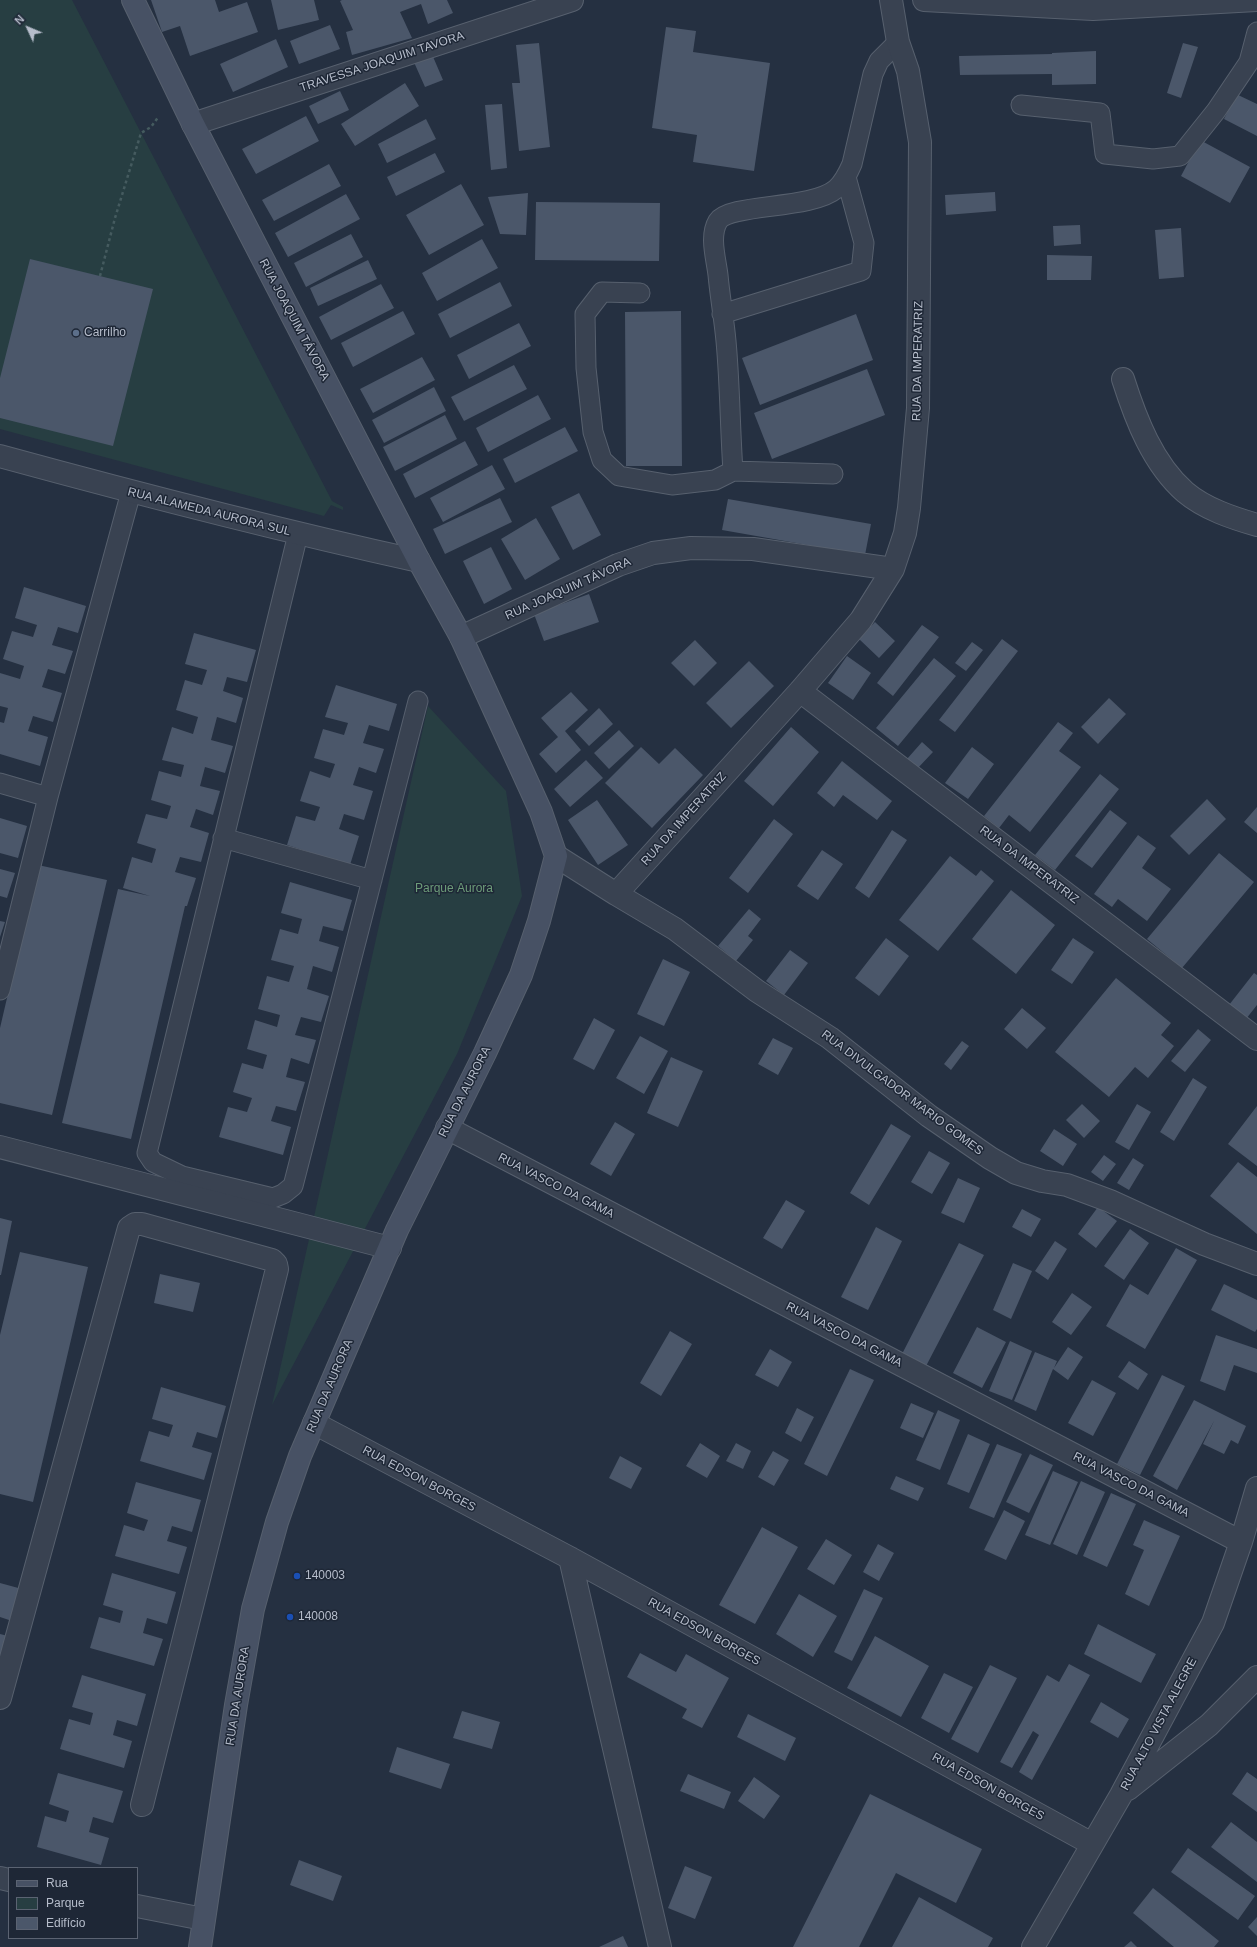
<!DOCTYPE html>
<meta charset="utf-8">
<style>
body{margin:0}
#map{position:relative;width:1257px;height:1947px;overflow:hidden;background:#253041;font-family:Helvetica,sans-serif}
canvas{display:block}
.legend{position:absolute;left:8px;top:1867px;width:130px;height:72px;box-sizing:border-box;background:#1e2736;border:1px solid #5b6372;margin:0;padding:5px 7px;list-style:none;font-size:12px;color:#b6bdcb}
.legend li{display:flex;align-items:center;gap:8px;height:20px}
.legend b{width:20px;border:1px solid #5b6372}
.north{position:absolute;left:8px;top:8px;width:40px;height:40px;-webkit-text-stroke:3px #1e2736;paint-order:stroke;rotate:314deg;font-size:11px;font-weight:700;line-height:16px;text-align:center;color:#b6bdcb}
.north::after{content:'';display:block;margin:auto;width:14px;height:18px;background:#b6bdcb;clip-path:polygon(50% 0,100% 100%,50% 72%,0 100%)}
</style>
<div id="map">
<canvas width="1257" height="1947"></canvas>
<ul class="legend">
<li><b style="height:5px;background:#475164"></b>Rua</li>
<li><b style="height:11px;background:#273e42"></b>Parque</li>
<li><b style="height:11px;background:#4b576a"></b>Edifício</li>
</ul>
<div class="north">N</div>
</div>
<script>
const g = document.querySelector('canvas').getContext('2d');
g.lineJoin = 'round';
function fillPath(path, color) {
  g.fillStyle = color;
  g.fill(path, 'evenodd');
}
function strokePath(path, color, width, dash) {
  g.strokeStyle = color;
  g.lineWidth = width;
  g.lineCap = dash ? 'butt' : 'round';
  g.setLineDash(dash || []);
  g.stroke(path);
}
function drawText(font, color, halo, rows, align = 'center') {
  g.font = font + ' Helvetica,sans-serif';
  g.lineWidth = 3;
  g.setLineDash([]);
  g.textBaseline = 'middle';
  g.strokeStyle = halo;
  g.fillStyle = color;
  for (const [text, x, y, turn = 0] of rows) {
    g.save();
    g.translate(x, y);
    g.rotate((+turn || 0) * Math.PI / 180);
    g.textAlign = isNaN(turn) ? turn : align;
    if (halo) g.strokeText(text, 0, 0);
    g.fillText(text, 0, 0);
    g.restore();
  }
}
const green = new Path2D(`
 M0 0H72L332 501 343 507V510L331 505 324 516 0 429Z
 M428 706 506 791 522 896 457 1054 272 1405Z`);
const building = new Path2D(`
 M151 0H215L219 12 247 2 258 32 190 56 180 26 162 32Z
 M271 0H314L319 20 278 30Z
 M342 0H447L453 13 428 24 421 4 400 12 412 38 352 55 346 32 353 30 340 1Z
 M330 25 340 49 299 64 290 41Z
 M666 27 696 31 693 52 770 63 754 171 693 162 697 135 652 128Z
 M276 39 288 67 233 92 220 64Z
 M539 43 550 147 519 151 512 83H520L516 45Z
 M1183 43 1198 47 1181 98 1167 93Z
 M1096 51V84L1052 85V74L960 75 959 56 1052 54V53Z
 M431 52 443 80 425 87 413 60Z
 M405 83 419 106 355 146 341 124Z
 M340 91 349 110 318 124 309 106Z
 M1236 94 1257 104V136L1224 119Z
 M502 104 507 168 491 170 485 105Z
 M306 116 319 141 256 174 242 149Z
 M426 119 436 139 387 163 378 144Z
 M1200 140 1250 167 1230 203 1181 176Z
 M435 153 445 172 396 196 387 177Z
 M329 164 341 186 274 221 262 200Z
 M461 184 484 225 429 255 406 215Z
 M995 192 996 211 946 215 945 195Z
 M528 193 526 235 500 234 488 197Z
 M346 194 360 219 288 257 275 233Z
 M536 202 660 203 659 261 535 260Z
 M1080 225 1081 244 1054 246 1053 226Z
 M1181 228 1184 277 1159 279 1155 230Z
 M351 234 363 257 306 287 294 263Z
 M482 239 498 268 437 301 422 273Z
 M1047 255 1092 256 1091 280H1047Z
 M30 259 153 289 113 446 0 418V378Z
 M368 260 377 279 318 306 310 288Z
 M500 282 512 306 450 338 438 314Z
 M381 284 394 308 331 340 319 317Z
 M403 311 415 334 353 367 341 343Z
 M681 311 682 466H626L625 312Z
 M856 314 873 360 760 405 742 358Z
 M519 323 531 346 469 379 457 355Z
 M422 357 435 380 373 413 360 389Z
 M514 365 527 389 464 421 451 397Z
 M867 369 885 415 772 459 754 413Z
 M434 387 446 411 384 443 372 420Z
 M538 395 551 419 488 452 476 428Z
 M445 415 457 439 395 471 383 447Z
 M565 427 578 451 515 483 503 459Z
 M465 441 478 465 415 498 403 474Z
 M492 465 505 489 443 522 430 498Z
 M579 493 601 535 573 550 551 507Z
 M500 498 512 522 445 554 433 529Z
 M728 499 871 524 865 555 722 530Z
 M536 518 560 559 525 580 501 539Z
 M491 547 512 589 484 604 463 561Z
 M24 587 86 606 78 633 58 627 52 645 73 651 65 674 48 669 42 687 62 693 53 722 33 716 28 731 48 737 40 766 0 754V722L4 723 8 708 0 706V673L20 679 24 666 3 659 12 631 33 637 37 625 15 618Z
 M589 594 599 622 544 641 534 614Z
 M875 622 895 641 879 658 859 639Z
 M922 625 939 637 893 696 877 683Z
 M194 633 256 650 247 682 227 677 223 691 243 698 236 723 217 717 211 740 233 746 225 773 205 767 200 786 220 791 213 815 196 809 190 827 209 833 201 862 180 857 175 872 196 878 187 906H185L131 1139 62 1123 118 889 150 896 123 888 132 857 152 863 156 849 137 843 146 814 167 819 171 806 151 800 159 771 181 777 184 765 162 760 172 727 193 734 198 717 176 710 185 680 202 685 207 670 185 664Z
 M1002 639 1018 651 955 732 939 720Z
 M695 640 717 663 694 686 671 663Z
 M972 642 983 650 966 671 955 663Z
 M847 656 871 673 853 700 828 683Z
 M934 658 956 676 898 746 876 728Z
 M749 661 774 686 731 728 706 703Z
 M336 685 397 704 389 731 369 725 363 743 384 749 376 773 359 767 353 785 373 791 364 820 344 814 339 829 359 836 350 865 287 845 296 816 315 821 320 807 300 801 310 771 330 778 335 764 314 758 323 729 344 735 348 723 325 717Z
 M571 692 588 710 565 731 581 750 556 773 539 754 558 737 541 718Z
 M1109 698 1126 714 1098 744 1081 727Z
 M599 708 613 724 589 746 575 731Z
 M1058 722 1073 733 1059 751 1081 767 1030 832 1009 815 999 828 984 816Z
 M791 727 819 752 773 806 744 781Z
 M619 730 634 746 609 769 594 753Z
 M922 742 933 752 917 769 907 759Z
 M641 747 659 764 675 748 703 775 652 828 605 783Z
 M972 747 994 764 968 799 945 783Z
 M586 760 603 778 570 807 554 789Z
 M842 761 892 801 877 820 843 795 834 807 817 793Z
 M1100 774 1119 789 1055 870 1035 855Z
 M1207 799 1226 819 1189 855 1170 836Z
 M597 800 628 845 598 865 568 820Z
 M1257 807V833L1244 822Z
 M1110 810 1127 823 1092 868 1075 856Z
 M0 818 27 826 18 858 0 853Z
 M774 819 793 834 748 893 729 878Z
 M892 830 907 840 869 898 855 888Z
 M1138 835 1156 848 1142 868 1171 889 1147 921 1118 899 1112 907 1094 894Z
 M822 850 843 864 818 900 797 886Z
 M1219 853 1254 882 1182 968 1147 939Z
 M950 856 976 876 981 870 994 881 938 951 899 920Z
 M38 865 107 880 52 1115 0 1103V1028Z
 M0 869 15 873 7 898 0 896Z
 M290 882 352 900 343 931 323 926 319 941 339 947 332 972 313 966 307 989 329 996 321 1022 301 1017 295 1035 316 1040 309 1064 291 1058 286 1077 305 1082 296 1111 276 1106 271 1121 291 1127 283 1155 219 1137 228 1107 247 1112 252 1098 233 1092 242 1063 263 1069 267 1055 247 1049 255 1020 277 1027 280 1015 258 1009 267 976 289 982 294 966 271 960 280 929 298 934 302 919 281 913Z
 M1011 890 1055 925 1016 974 972 939Z
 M749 909 761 919 748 936 753 940 736 961 718 946Z
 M0 921 5 922 0 937Z
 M886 938 909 956 879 996 855 978Z
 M1073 938 1094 952 1072 984 1051 970Z
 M790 950 808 963 784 995 766 981Z
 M663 959 690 972 664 1026 637 1014Z
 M1254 973 1257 975V1005L1246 1019 1229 1005Z
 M1116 978 1171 1023 1161 1035 1174 1046 1148 1078 1135 1067 1109 1097 1055 1052Z
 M1022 1008 1046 1028 1027 1049 1004 1029Z
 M594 1018 615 1030 594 1070 573 1059Z
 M1198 1029 1211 1040 1185 1072 1171 1061Z
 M640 1036 668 1051 644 1094 616 1078Z
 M773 1038 793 1048 778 1075 758 1064Z
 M962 1041 969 1046 951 1070 944 1064Z
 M671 1057 703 1071 678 1127 647 1113Z
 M1193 1078 1207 1087 1174 1141 1160 1132Z
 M1082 1104 1100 1121 1084 1138 1066 1120Z
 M1137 1104 1151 1112 1129 1150 1115 1142Z
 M1257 1106V1166L1228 1144Z
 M615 1122 635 1134 611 1176 590 1164Z
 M891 1124 911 1136 869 1205 850 1193Z
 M1054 1129 1077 1144 1063 1166 1040 1151Z
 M929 1151 950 1163 932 1194 911 1182Z
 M1104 1155 1116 1164 1103 1181 1091 1172Z
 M1133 1158 1144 1165 1129 1190 1117 1183Z
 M1238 1162 1257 1177V1234L1210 1196Z
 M958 1178 980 1188 964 1223 941 1213Z
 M786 1200 805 1211 782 1249 763 1238Z
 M1098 1207 1117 1221 1096 1248 1078 1234Z
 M1022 1209 1041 1219 1031 1237 1012 1227Z
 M0 1218 12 1221 1 1275H0Z
 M876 1227 902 1241 868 1310 841 1297Z
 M1130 1229 1149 1243 1124 1280 1104 1266Z
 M1055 1241 1067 1249 1048 1280 1035 1271Z
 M959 1243 984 1255 925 1368 901 1356Z
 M1176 1248 1197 1260 1145 1349 1106 1326 1130 1284 1148 1295Z
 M20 1252 88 1267 33 1502 0 1494V1335Z
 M1013 1263 1032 1271 1011 1319 993 1310Z
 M160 1274 200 1283 193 1312 154 1303Z
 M1224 1284 1257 1300V1329L1255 1332 1211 1310Z
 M1072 1293 1092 1307 1071 1335 1052 1322Z
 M977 1327 1006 1342 982 1388 953 1373Z
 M670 1331 692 1344 661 1396 640 1383Z
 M1216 1335 1257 1349V1373L1234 1365 1225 1391 1200 1381Z
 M1010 1341 1032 1351 1012 1400 989 1391Z
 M1068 1347 1083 1357 1068 1380 1053 1369 1036 1411 1014 1401 1035 1352 1057 1361 1054 1368Z
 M770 1349 792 1362 778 1387 755 1375Z
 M1129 1361 1148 1374 1138 1390 1118 1377Z
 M850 1369 874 1380 827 1476 804 1464Z
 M1162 1375 1185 1386 1140 1475 1117 1464Z
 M1092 1380 1116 1393 1093 1436 1068 1423Z
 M161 1387 226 1406 217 1438 197 1432 192 1447 212 1453 204 1480 140 1461 149 1431 169 1437 173 1425 152 1419Z
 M1194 1400 1246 1426 1238 1444 1231 1440 1224 1454 1203 1444 1214 1421 1177 1490 1153 1476Z
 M911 1403 934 1413 923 1438 900 1428Z
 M797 1408 814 1417 801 1442 785 1433Z
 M938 1410 960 1420 940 1470 916 1460Z
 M968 1434 990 1444 969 1493 947 1484Z
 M700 1443 720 1456 707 1478 686 1466Z
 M736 1443 751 1451 743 1469 726 1461Z
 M997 1444 1022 1454 994 1518 969 1508Z
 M773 1451 789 1460 774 1486 758 1477Z
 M1030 1454 1053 1465 1029 1513 1006 1502Z
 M620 1456 642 1468 631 1489 609 1478Z
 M1053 1471 1078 1482 1050 1545 1025 1535Z
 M896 1476 924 1488 918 1501 890 1489Z
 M1081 1481 1105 1492 1077 1555 1053 1544Z
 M136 1482 201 1500 192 1532 172 1526 167 1541 187 1547 179 1574 115 1556 124 1525 144 1531 148 1520 127 1513Z
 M1111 1493 1136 1504 1107 1567 1083 1556Z
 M1004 1510 1025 1521 1006 1560 984 1550Z
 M1144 1520 1180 1536 1149 1606 1125 1594 1144 1550 1133 1545Z
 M762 1527 798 1547 755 1624 719 1605Z
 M826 1539 852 1555 834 1585 807 1569Z
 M878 1544 894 1553 879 1581 863 1572Z
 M112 1573 176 1592 167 1624 147 1618 143 1633 163 1639 154 1666 90 1648 99 1617 120 1623 123 1611 103 1605Z
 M0 1583 22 1589 12 1621 0 1617Z
 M864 1589 883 1598 852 1661 834 1652Z
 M799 1594 837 1616 813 1657 776 1634Z
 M1098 1624 1156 1654 1141 1683 1084 1654Z
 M0 1634 8 1636 0 1661Z
 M875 1636 929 1666 901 1717 847 1688Z
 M640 1653 676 1672 686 1654 729 1678 702 1728 682 1718 687 1709 627 1677Z
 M1069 1664 1090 1675 1032 1780 1019 1772 1039 1735 1033 1731 1012 1768 1000 1762 1047 1675 1059 1682Z
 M990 1665 1017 1678 978 1753 951 1739Z
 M944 1673 973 1687 949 1733 921 1718Z
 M82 1675 146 1694 137 1726 117 1720 113 1735 132 1741 124 1768 60 1749 69 1719 90 1725 93 1713 72 1707Z
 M1101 1702 1129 1719 1118 1738 1090 1722Z
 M462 1711 500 1722 492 1749 453 1738Z
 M748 1714 796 1738 785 1761 737 1737Z
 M397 1747 450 1764 441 1789 389 1772Z
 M1247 1772 1257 1779V1812L1232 1794Z
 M58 1773 123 1791 113 1823 93 1817 89 1832 109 1838 101 1865 37 1847 45 1816 66 1822 69 1811 49 1804Z
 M688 1774 731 1792 724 1809 680 1791Z
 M754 1777 780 1796 764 1819 738 1801Z
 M870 1794 982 1849 956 1903 896 1873 859 1947H793Z
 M1231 1822 1257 1842V1882L1211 1847Z
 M1188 1848 1255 1896 1238 1920 1171 1872Z
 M299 1860 342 1876 333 1901 290 1885Z
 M685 1866 712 1877 695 1919 668 1908Z
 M1153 1888 1219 1941 1214 1947H1174L1133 1913Z
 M919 1897 993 1938 988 1947H892Z
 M1257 1917V1936L1248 1927Z
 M623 1936 628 1947H599Z
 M1131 1941 1137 1947H1124Z`);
const path = new Path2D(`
 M100 276 115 218 141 133 151 127 159 116`);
const service = new Path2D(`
 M1021 105 1100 113 1105 154 1153 159 1180 156 1216 111 1249 62 1257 32
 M640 293 602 292 585 314 586 368 593 432 602 460 619 476 672 485 715 480 733 471
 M722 314 861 271 864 243 846 177
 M833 474 733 471C730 428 730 384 726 341 724 319 720 297 718 275 716 258 709 236 718 221 730 203 811 210 836 189 844 182 848 173 852 164L873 74 879 61 898 42
 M298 534 147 1153 153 1162 182 1176 273 1198 283 1194 293 1186 418 701
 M0 783 48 797
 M223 838 372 880
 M0 990 48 797 131 492`);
const minor = new Path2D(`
 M924 0 1093 9 1257 0
 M193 124 572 0
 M1123 379C1136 420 1153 464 1185 492 1205 509 1233 518 1257 525
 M0 456C139 494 279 530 419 561
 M461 637 618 565 653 553 691 548 753 549 893 569
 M800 691 1257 1039
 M556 856 616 894 800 691 861 620 893 569 905 533 909 508 918 408 920 142 908 71 898 42 891 0
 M616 894 675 929 757 991 830 1038 929 1116 990 1158 1016 1173 1042 1181 1067 1185 1110 1201 1204 1244 1257 1264
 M447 1128 1241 1542
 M0 1147 390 1248
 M314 1423 570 1558 1092 1844
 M570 1558 660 1947
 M0 1698 129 1228 135 1224H142L272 1260 276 1264 277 1269 142 1805
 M1128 1789 1209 1725 1257 1677
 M0 1878 9 1880
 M137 1906 203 1919
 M1033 1947 1121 1795 1213 1623 1241 1542 1257 1488`);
const secondary = new Path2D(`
 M133 0 193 124 419 561 461 637 541 812 556 856 539 921 521 975 485 1053 397 1230 300 1456 277 1522 253 1609 236 1705 200 1947`);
const markers = [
 [76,333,4,"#5c6f8a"],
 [297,1576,4,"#1a4fb4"],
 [290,1617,4,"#1a4fb4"]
];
const streetNames = [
 ["TRAVESSA JOAQUIM TAVORA",382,62,-18],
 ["RUA JOAQUIM TÁVORA",294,320,62],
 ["RUA DA IMPERATRIZ",918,361,-89],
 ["RUA ALAMEDA AURORA SUL",209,512,14],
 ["RUA JOAQUIM TÁVORA",568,589,-24],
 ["RUA DA IMPERATRIZ",684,819,-48],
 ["RUA DA IMPERATRIZ",1029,865,37],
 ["RUA DA AURORA",465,1092,-63],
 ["RUA DIVULGADOR MARIO GOMES",902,1093,37],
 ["RUA VASCO DA GAMA",556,1186,27],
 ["RUA VASCO DA GAMA",844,1335,27],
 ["RUA DA AURORA",330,1386,-67],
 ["RUA EDSON BORGES",419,1479,28],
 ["RUA VASCO DA GAMA",1131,1485,27],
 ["RUA EDSON BORGES",704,1632,29],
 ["RUA DA AURORA",238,1696,-81],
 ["RUA ALTO VISTA ALEGRE",1159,1724,-62],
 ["RUA EDSON BORGES",988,1787,29]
];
const poiNames = [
 ["Carrilho",84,333],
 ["140003",305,1576],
 ["140008",298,1617]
];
const parkNames = [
 ["Parque Aurora",454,889]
];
fillPath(green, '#273e42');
fillPath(building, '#4b576a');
strokePath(service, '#57606e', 21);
strokePath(minor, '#57606e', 24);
strokePath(secondary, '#57606e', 24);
strokePath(path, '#455b5f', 2.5, [3, 3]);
strokePath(service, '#394251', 19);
strokePath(minor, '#394251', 22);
strokePath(secondary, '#475164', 22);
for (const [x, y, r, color] of markers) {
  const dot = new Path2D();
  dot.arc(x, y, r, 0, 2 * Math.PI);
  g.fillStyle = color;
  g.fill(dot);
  strokePath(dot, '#1e2736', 1.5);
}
drawText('12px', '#b6bdcb', '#1e2736', streetNames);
drawText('12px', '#b6bdcb', '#1e2736', poiNames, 'left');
drawText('12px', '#6d9c79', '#1e2736', parkNames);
</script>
